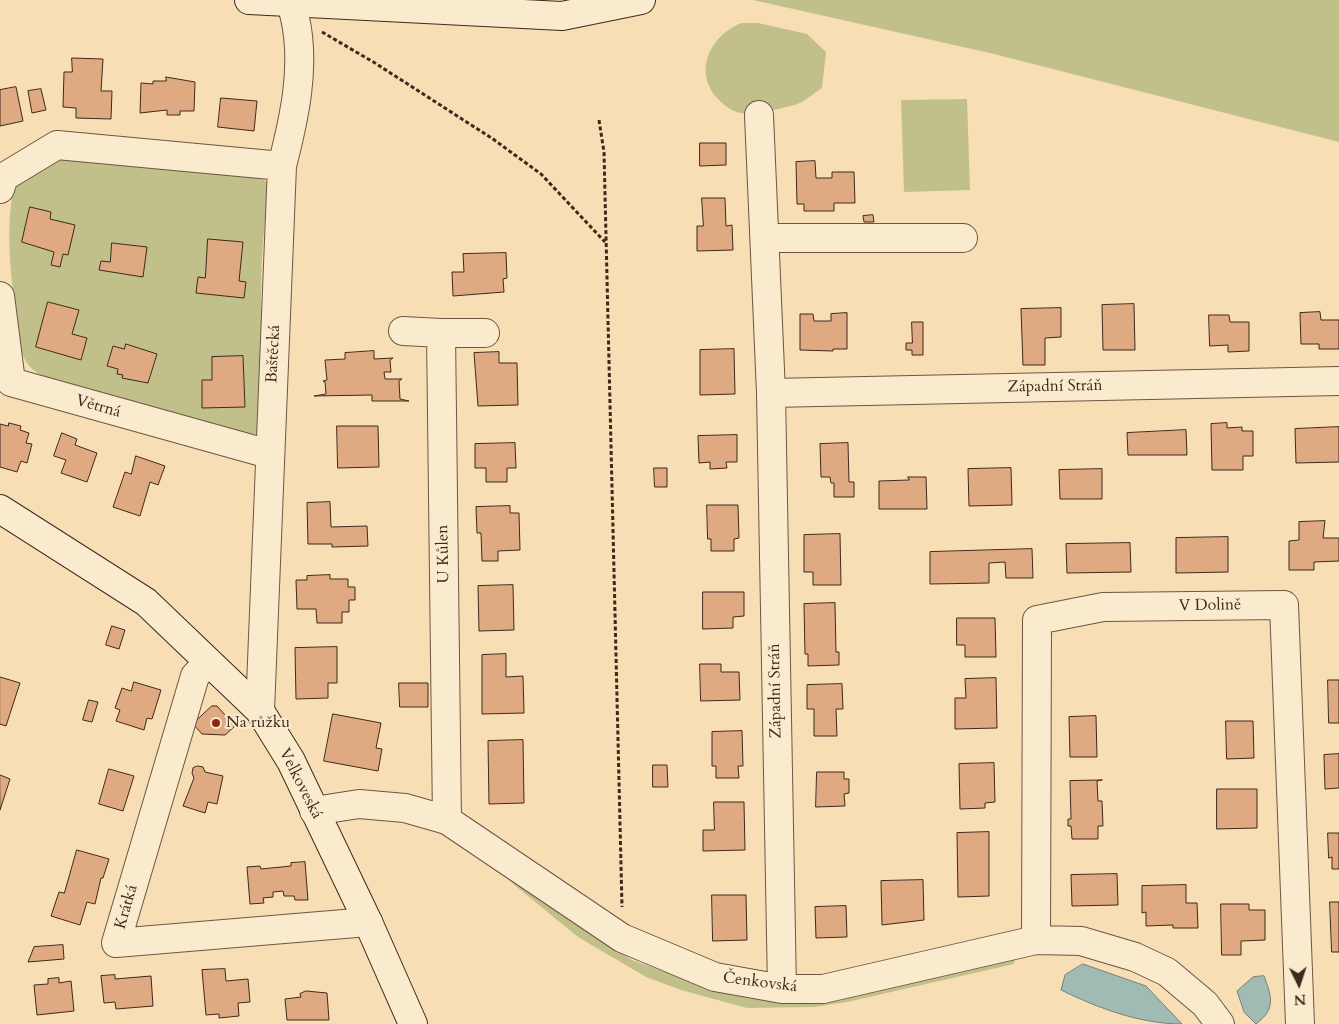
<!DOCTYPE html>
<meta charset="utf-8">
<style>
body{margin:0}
#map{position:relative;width:1339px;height:1024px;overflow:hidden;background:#f8deb4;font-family:Cardo,serif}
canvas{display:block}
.north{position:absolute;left:1274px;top:959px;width:50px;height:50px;-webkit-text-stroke:4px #faeace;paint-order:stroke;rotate:176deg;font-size:14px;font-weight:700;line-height:20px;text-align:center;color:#3f291c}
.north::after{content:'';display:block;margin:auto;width:18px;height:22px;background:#3f291c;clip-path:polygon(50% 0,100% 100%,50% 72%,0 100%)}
</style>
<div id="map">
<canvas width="1339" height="1024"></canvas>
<div class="north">N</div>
</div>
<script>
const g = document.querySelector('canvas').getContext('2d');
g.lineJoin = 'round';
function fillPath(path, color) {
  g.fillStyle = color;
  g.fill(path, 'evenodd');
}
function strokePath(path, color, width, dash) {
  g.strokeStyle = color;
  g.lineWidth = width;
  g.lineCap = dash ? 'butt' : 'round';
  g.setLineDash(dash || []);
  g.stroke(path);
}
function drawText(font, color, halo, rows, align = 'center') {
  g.font = font + ' Cardo,serif';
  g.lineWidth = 4;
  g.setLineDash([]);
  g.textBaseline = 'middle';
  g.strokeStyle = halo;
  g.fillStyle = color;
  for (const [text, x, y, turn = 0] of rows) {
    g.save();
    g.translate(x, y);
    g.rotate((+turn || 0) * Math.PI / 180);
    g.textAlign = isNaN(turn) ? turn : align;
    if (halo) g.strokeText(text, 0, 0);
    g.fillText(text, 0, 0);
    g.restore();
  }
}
const green = new Path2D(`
 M753 0H1339V142L990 53Z
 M742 23H758L807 34 826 52 822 88C815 92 808 99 800 103 787 108 754 115 740 113 731 111 724 105 718 99 692 71 711 34 742 23Z
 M967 99 970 190 904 192 901 100Z
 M76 157 259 176 270 185C256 264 262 348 264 428L259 433 245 437 48 380C34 371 26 366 21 350 14 295 3 240 14 185L50 160Z
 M506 878 632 960 718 991 754 999 811 1000 870 993 1015 958 1014 964 847 1002 814 1007 747 1008 681 990 646 977 578 937Z`);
const water = new Path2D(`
 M1083 964 1146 986 1182 1024C1140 1024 1098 1008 1061 990L1065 975Z
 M1264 976C1272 997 1276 1009 1256 1024L1244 1012 1237 991 1253 977Z`);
const building = new Path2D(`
 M72 58 103 59 101 91H112L111 119 76 118V108L63 107 64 72H72Z
 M166 77 195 82 194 111H180V115H167V110L140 113 141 83 153 84V81H166Z
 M16 87 23 121 0 126V90Z
 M41 89 46 110 32 113 28 91Z
 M221 98 257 101 254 131 218 127Z
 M700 143H726V165L700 166Z
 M815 161 816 178H832V172H854L855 203H834V211H804V204H797L796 162Z
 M702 198H725L726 226 732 225 733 250 697 251V226H703Z
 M30 207 51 212 50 219 75 225 68 255 63 254 60 267 51 265 54 252 22 242Z
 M873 215 874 222H864L863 216Z
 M208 239 243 242 239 281 246 282 244 298 196 293 198 277 205 278Z
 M112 243 147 247 143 277 99 270 101 261 110 262Z
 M506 253 507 278 503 279 504 292 453 296 452 272H464L463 254Z
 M48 302 79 310 72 334 87 338 81 360 36 347Z
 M1134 304 1135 350H1103L1102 305Z
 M1061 308V337L1045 338V365H1023L1021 309Z
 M1320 312 1321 320H1339V349H1319V344H1301L1300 313Z
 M847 313V349H833V351L800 350V314H813L814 321H831V314Z
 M1209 315H1229L1230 322H1249V351L1228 352V345L1210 346Z
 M912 322H923V355H912V350H906V343H912Z
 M126 344 157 354 148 383 122 378 123 375 117 374 118 369 107 366 113 346 124 349Z
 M734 349 735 394 700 395V350Z
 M374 351V359L393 358 390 360 391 372H384L385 379H402L399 381 400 399 409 401H372V395L314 396 326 394 325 382 323 381 327 380 325 360 345 359V353Z
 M499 352V363H517L518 405 478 406 474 353Z
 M243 356 245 407 202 408V380H212V357Z
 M9 423 21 426 20 430 29 433 26 443 32 444 27 463 21 461 17 472 0 467V424L8 426Z
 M1227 423V428L1242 427V431H1253V456H1243V470H1212L1211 424Z
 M337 426H378L379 467 338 468Z
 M1339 427V462L1296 463 1295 429Z
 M1186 430 1187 455H1128L1127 433Z
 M62 433 77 439 75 445 97 453 87 482 61 473 66 460 54 456Z
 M737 435V462H726L727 468 710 469V462L699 463 698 436Z
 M515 443 516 468H507V482H486V468H475V444Z
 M848 443 849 482H854V497H834V483H831L830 477H821L820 444Z
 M136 456 165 466 158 485 150 482 140 516 113 507 125 472 131 474Z
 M654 468H667V487H655Z
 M1011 468 1012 505 969 506 968 469Z
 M1102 469V499H1060L1059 470Z
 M908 477H926L927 509H879V481L909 480Z
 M330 502 331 527 367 526 368 546 332 547V544H308L307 503Z
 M707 505H738L739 538 734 539V551H711V539H708Z
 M510 506V513H519L520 550 498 551V561H482L481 533H477L476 507Z
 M1325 521 1323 538H1339V561L1314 562V570H1289V541L1299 540V522Z
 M840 534 841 585H813V572H804V535Z
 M1228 537V572L1176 573V538Z
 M1130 543 1131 572 1067 573 1066 544Z
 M1032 549 1033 578H1006L1005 562 989 563V583L930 584V552Z
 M330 575V579H348V587H355V600H349V612H342V623H317L316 609H297L296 580H307V576Z
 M513 585 514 630 479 631 478 586Z
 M703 592H744V616L733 617V628L703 629Z
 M835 603 836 652H839V665L808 666V654H805L804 604Z
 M957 618H995L996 657H965V645H957Z
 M112 626 125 630 119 649 106 645Z
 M337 647V683H328V698L296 699 295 648Z
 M506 654V677L523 676 524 713 482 714V655Z
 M700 664H721V672H739L740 700 701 701Z
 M0 677 20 683 6 726 0 724Z
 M996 678 997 728 955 729V698H966L965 679Z
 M1328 680H1339V723H1329Z
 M134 682 161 690 152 719 147 718 144 730 116 721 120 710 115 708 122 688 131 691Z
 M399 683H428V707H400Z
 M842 684 843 709H836L837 736H814V709H807V685Z
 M89 700 98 702 92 722 83 720Z
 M212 706H217L235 726 225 735 202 734 193 724Z
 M333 714 381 723 376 748 382 749 378 771 324 761Z
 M1096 716 1097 757H1070L1069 717Z
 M1226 721H1253L1254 758 1227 759Z
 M742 731 743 766H738L739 778H716V766H712V732Z
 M523 740 524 803 489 804 488 741Z
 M1339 754V788L1325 789 1324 755Z
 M994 763 995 802 985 803V808L960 809 959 764Z
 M653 765H667L668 787H653Z
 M198 766 203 767 205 772 223 776 217 804 208 802 205 813 183 806 194 778 192 773 193 768Z
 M109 769 134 776 123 811 99 804Z
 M817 772H844V779H849V793L844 794 845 806 816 807Z
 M0 775 10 779 0 810Z
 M1102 780 1097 781 1098 801H1102L1103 826H1098V839H1072L1071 826H1068V819H1071L1070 781Z
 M1217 789H1257V828L1217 829Z
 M714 802H744L745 850 703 851V830H714Z
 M989 832V896L958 897 957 833Z
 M1328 833H1339V869H1332V857L1329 858Z
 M77 850 109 859 103 878H101L95 904 87 902 80 925 51 916 59 892 64 893Z
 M305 862 308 900H295L294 896H284L283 891 273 892V897L263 898 264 903 250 904 247 867 260 866 261 869 291 866V863Z
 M1117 874 1118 905 1072 906 1071 875Z
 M923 880 924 920 882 925 881 881Z
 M1186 885V903H1197L1198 928H1173V925L1146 926V912L1142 913V886Z
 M712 895H746L747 940 713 941Z
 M1330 902H1339V952H1332Z
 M1221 904H1249V910H1265V940L1241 941V955H1222Z
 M846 906 847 937 816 938 815 907Z
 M63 945 64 959 28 962 34 947Z
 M225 969 226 981 248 979 250 1002 238 1003 239 1016 219 1018V1014L206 1015 202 970Z
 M115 975V979L151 976 153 1006 116 1009 115 1002 104 1003 101 976Z
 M59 978V983L71 981 74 1011 37 1015 34 985 48 984V979Z
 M306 991 327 993 329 1020H287L285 999 301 997 300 994Z`);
const path = new Path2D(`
 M322 32 375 63 493 139 541 174 605 242
 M599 120 604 152 622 907`);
const street = new Path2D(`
 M759 115 771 393 782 989
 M0 189 4 177 57 145 282 166
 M765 238H963
 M0 296 11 382 269 454
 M403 331 441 333
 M771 393 1339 381
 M208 662 195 676 116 943 368 922
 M260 711 282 166C294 119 306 67 295 18 294 12 291 6 289 0
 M314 811 359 804 405 808 447 820 622 938 715 977 782 989H823L1036 940 1081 941 1135 957 1167 972 1205 1004 1220 1024
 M447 820 441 333H485
 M1036 940 1037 620 1103 607 1284 605 1300 1024`);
const secondary = new Path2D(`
 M249 0 562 16 641 0
 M0 509 146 602 260 711 291 761 368 922 413 1024`);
const markers = [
 [216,723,5,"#8f2418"]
];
const streetNames = [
 ["Baštěcká",274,354,-87],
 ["Západní Stráň",1055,387,-1],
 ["Větrná",98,407,16],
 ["U Kůlen",444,554,-91],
 ["V Dolině",1210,606,-1],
 ["Západní Stráň",776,691,-91],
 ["Velkoveská",300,784,63],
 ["Krátká",127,907,-74],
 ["Čenkovská",760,983,7]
];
const poiNames = [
 ["Na růžku",226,723]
];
fillPath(green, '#c1c08a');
fillPath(water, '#9fbbb4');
strokePath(water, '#798177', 1);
fillPath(building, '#dfa982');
strokePath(building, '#3f291c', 1);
strokePath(street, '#6d5642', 30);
strokePath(secondary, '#3f291c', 30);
strokePath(path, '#3f291c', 3, [4, 2.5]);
strokePath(street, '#faeace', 28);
strokePath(secondary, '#faeace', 28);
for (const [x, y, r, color] of markers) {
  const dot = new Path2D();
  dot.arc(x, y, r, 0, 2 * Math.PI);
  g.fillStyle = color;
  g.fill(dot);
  strokePath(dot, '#faeace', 2);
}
drawText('16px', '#3f291c', '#faeace', streetNames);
drawText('16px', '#3f291c', '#faeace', poiNames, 'left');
</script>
